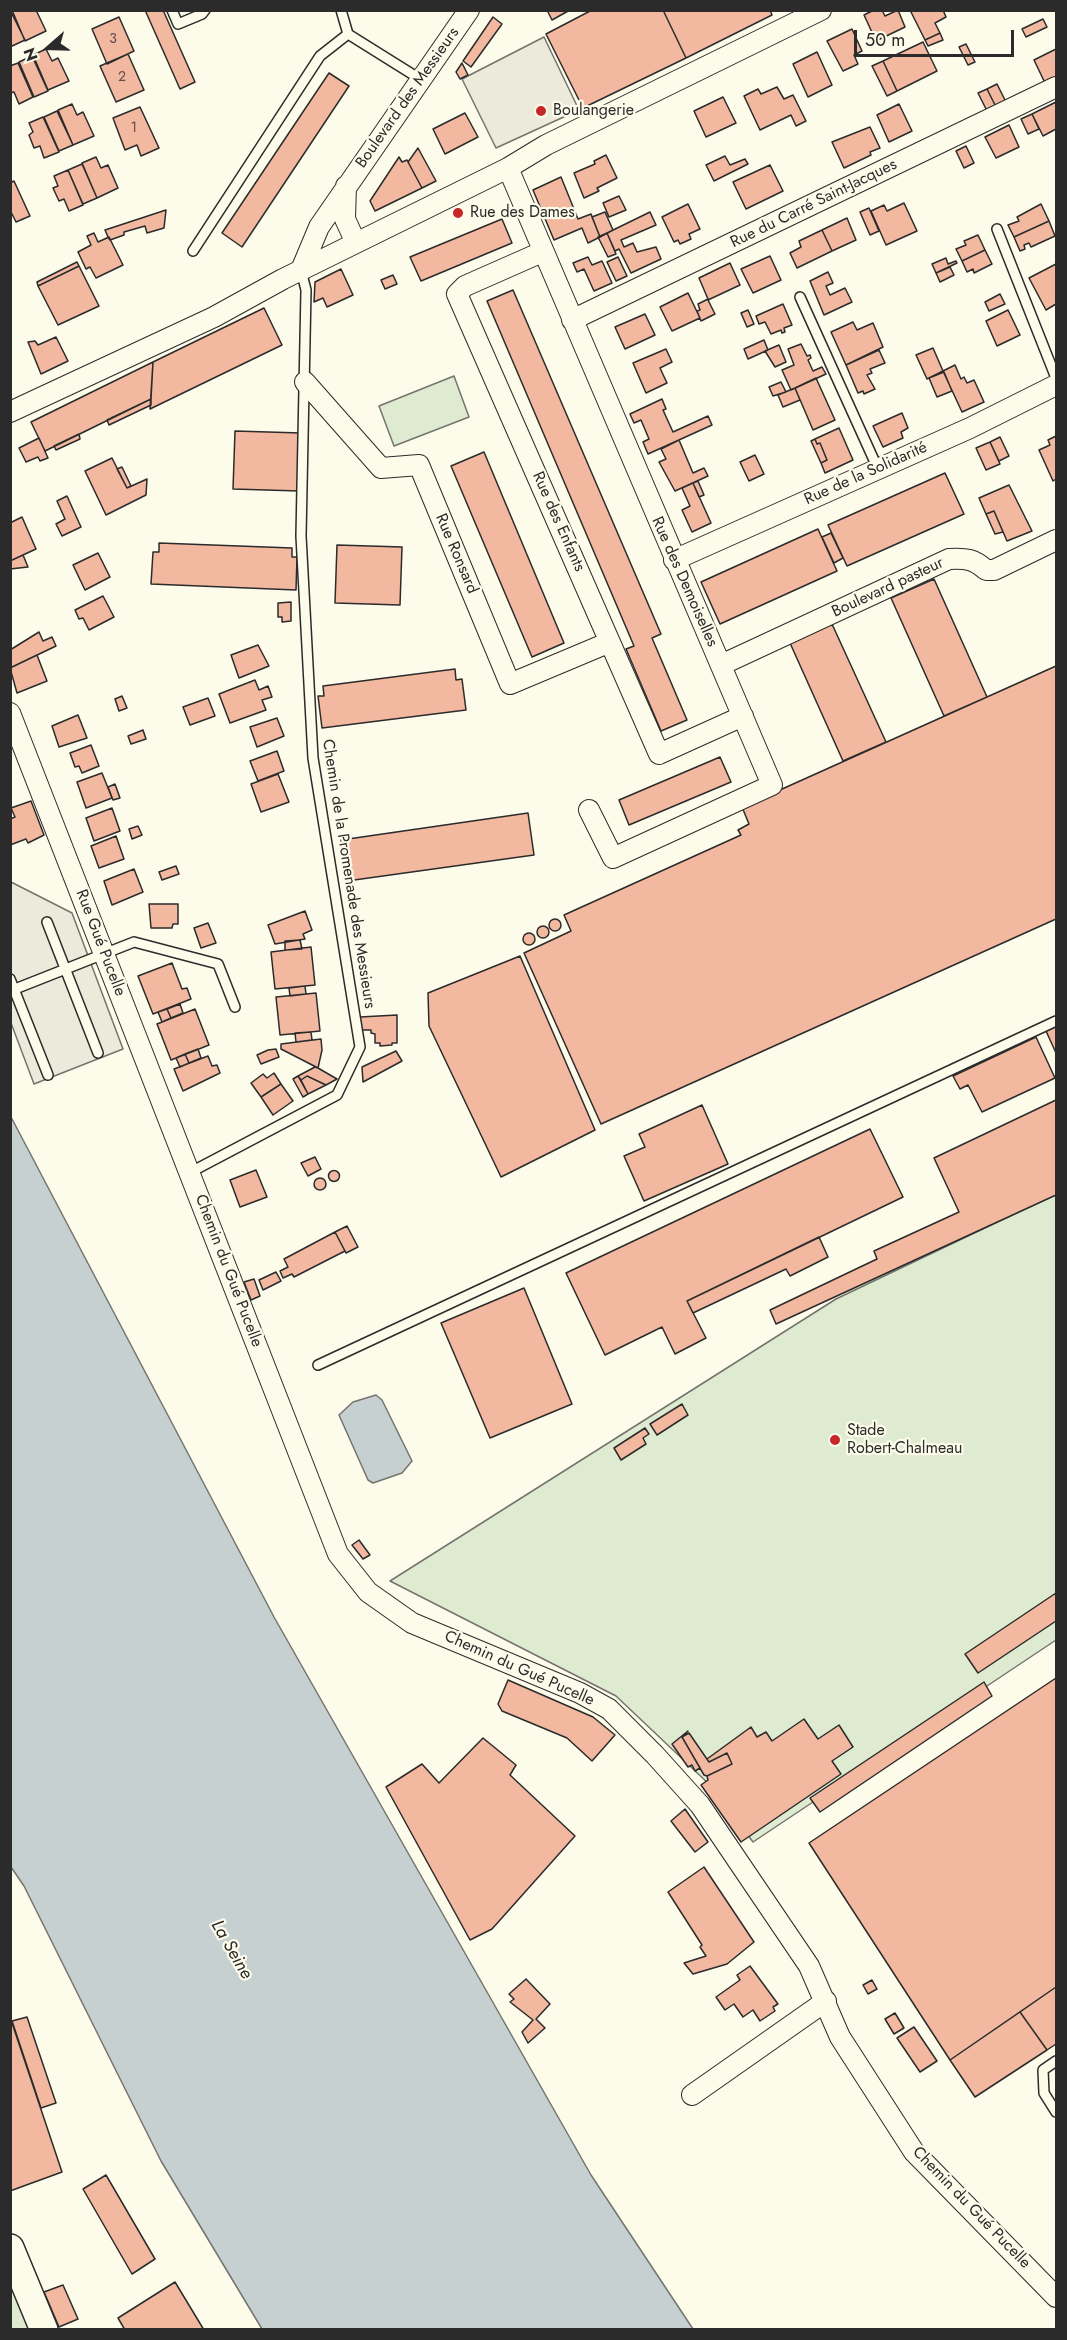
<!DOCTYPE html>
<meta charset="utf-8">
<style>
body{margin:0}
#map{position:relative;width:1067px;height:2340px;overflow:hidden;background:#fdfbea;font-family:Jost,sans-serif}
canvas{display:block}
.frame{position:absolute;inset:0;border:12px solid #2b2b2b;pointer-events:none}
.north{position:absolute;left:18px;top:18px;width:60px;height:60px;-webkit-text-stroke:4px #fdfbea;paint-order:stroke;rotate:250deg;font-size:16px;font-weight:700;line-height:24px;text-align:center;color:#2b2b2b}
.north::after{content:'';display:block;margin:auto;width:21px;height:27px;background:#2b2b2b;clip-path:polygon(50% 0,100% 100%,50% 72%,0 100%)}
.scale{position:absolute;left:854px;top:30px;width:160px;height:27px;box-sizing:border-box;border:3px solid #2b2b2b;border-top:0;padding-left:8px;font-size:18px;line-height:21px;white-space:nowrap;color:#2b2b2b;-webkit-text-stroke:4px #fdfbea;paint-order:stroke}
</style>
<div id="map">
<canvas width="1067" height="2340"></canvas>
<div class="frame"></div>
<div class="north">N</div>
<div class="scale">50 m</div>
</div>
<script>
const g = document.querySelector('canvas').getContext('2d');
g.lineJoin = 'round';
function fillPath(path, color) {
  g.fillStyle = color;
  g.fill(path, 'evenodd');
}
function strokePath(path, color, width, dash) {
  g.strokeStyle = color;
  g.lineWidth = width;
  g.lineCap = dash ? 'butt' : 'round';
  g.setLineDash(dash || []);
  g.stroke(path);
}
function drawText(font, color, halo, rows, align = 'center') {
  g.font = font + ' Jost,sans-serif';
  g.lineWidth = 4.5;
  g.setLineDash([]);
  g.textBaseline = 'middle';
  g.strokeStyle = halo;
  g.fillStyle = color;
  for (const [text, x, y, turn = 0] of rows) {
    g.save();
    g.translate(x, y);
    g.rotate((+turn || 0) * Math.PI / 180);
    g.textAlign = isNaN(turn) ? turn : align;
    if (halo) g.strokeText(text, 0, 0);
    g.fillText(text, 0, 0);
    g.restore();
  }
}
const green = new Path2D(`
 M454 376 469 417 394 446 379 406Z
 M1056 1194V1640L753 1842 711 1786 616 1696 390 1581 836 1299Z
 M11 2279 32 2329H11Z`);
const parking = new Path2D(`
 M544 37 579 110 496 148 462 79Z
 M11 882 72 913 123 1049 34 1084 11 1023Z`);
const water = new Path2D(`
 M11 1117 274 1617 591 2175 693 2329H262L161 2161 24 1886 11 1867Z
 M376 1395 382 1400 412 1461 402 1473 373 1483 368 1480 339 1415 353 1402Z`);
const building = new Path2D(`
 M10 10 25 40 10 47Z
 M12 10H36L46 31 25 41Z
 M145 10H163L195 82 180 89Z
 M547 10H570L552 20Z
 M592 10H663L686 58 583 108 546 34Z
 M663 10H770L772 15 686 58Z
 M874 10H882L885 16 898 10 905 27 876 41 864 15Z
 M910 10H943L946 17 935 23 940 33 925 40Z
 M119 17 134 51 107 64 92 29Z
 M493 17 502 24 471 67 463 61Z
 M1043 19 1047 27 1026 37 1022 29Z
 M852 29 862 51 854 55 858 64 843 71 827 41Z
 M940 33 943 40 928 46 925 40Z
 M923 42 937 71 897 91 883 61Z
 M966 44 975 62 968 65 959 47Z
 M46 49 52 61 58 58 69 81 48 90 33 55Z
 M1056 49V78L1045 83 1034 60Z
 M817 52 832 85 808 97 793 64Z
 M128 54 144 90 116 102 100 66Z
 M32 56 48 91 34 97 19 62Z
 M883 61 897 91 887 96 872 66Z
 M18 63 33 97 19 104 14 92 10 93V66Z
 M462 63 468 75 460 79 456 72Z
 M329 73 349 86 242 247 222 233Z
 M997 84 1006 102 996 107 987 89Z
 M777 87 784 99 793 95 806 121 796 126 791 115 760 130 744 96 758 89 761 94Z
 M987 89 996 107 987 111 978 93Z
 M723 97 736 123 706 137 694 111Z
 M1056 102V129L1043 136 1032 114Z
 M72 104 77 115 83 112 94 136 73 145 58 110Z
 M899 104 912 131 889 142 877 115Z
 M140 107 159 148 141 156 137 145 125 150 113 118Z
 M57 111 73 145 59 151 44 117Z
 M465 113 478 137 445 154 433 129Z
 M1032 114 1039 129 1028 134 1021 119Z
 M43 117 59 152 44 158 40 146 34 148 29 135 33 132 29 123Z
 M1009 125 1019 147 996 158 985 137Z
 M870 127 880 148 870 152 871 155 844 168 832 142Z
 M966 146 974 163 964 168 956 151Z
 M418 148 436 181 422 188 408 162Z
 M606 155 617 178 597 188 599 191 584 198 574 173 595 164 594 161Z
 M725 156 730 165 745 159 748 164 714 181 706 165Z
 M96 157 101 168 108 165 118 188 97 198 82 163Z
 M399 157 402 162 407 160 422 188 375 211 370 201Z
 M82 164 97 198 83 204 68 170Z
 M770 165 783 191 746 209 733 182Z
 M68 170 83 205 69 211 64 199 59 201 53 188 58 186 54 176Z
 M561 177 578 219 591 214 600 237 588 243 582 228 554 240 533 190Z
 M14 181 30 216 16 222 10 210V183Z
 M619 196 626 210 609 217 603 203Z
 M904 203 917 231 886 245 871 211 884 205 887 211Z
 M688 204 700 229 689 234 691 239 680 244 678 240 674 242 662 217Z
 M1041 204 1049 221 1014 237 1008 225 1019 221 1017 217Z
 M869 208 879 231 870 235 860 212Z
 M166 210 164 228 147 233 145 226 124 232V235L110 240 108 237 105 230Z
 M605 212 613 230 600 237 592 217Z
 M650 212 656 225 621 240 624 247 633 243 637 252 656 247 661 259 631 273 619 249 615 251 607 233Z
 M847 218 856 240 832 251 822 230Z
 M502 219 512 243 421 281 410 257Z
 M1049 221 1055 236 1031 247 1029 243 1024 245 1025 249 1020 251 1014 237Z
 M822 230 832 251 797 268 790 253 801 247 799 241Z
 M94 233 98 242 109 237 123 265 96 278 90 267 86 269 78 252 91 245 87 236Z
 M607 233 616 254 608 257 598 237Z
 M978 235 985 250 962 261 956 249 966 245 964 241Z
 M985 250 992 264 974 273 973 269 967 272 962 261Z
 M770 256 781 280 753 293 741 269Z
 M588 257 592 265 602 261 612 283 594 291 584 269 577 272 573 263Z
 M618 257 627 276 616 281 607 262Z
 M946 258 948 264 956 261 957 263 936 273 932 264Z
 M77 262 79 266 38 286 37 282Z
 M730 263 740 285 708 300 715 314 701 321 697 311 700 310 698 304 708 299 699 278Z
 M1056 264V304L1046 310 1029 278Z
 M79 266 99 306 58 325 38 286Z
 M950 267 954 275 940 282 936 273Z
 M341 269 353 295 327 307 323 298 314 302 315 282Z
 M828 272 833 283 826 286 830 295 845 288 852 302 824 315 810 281Z
 M393 275 397 284 385 289 381 280Z
 M513 290 661 634 652 638 687 720 661 731 626 649 634 646 487 301Z
 M688 293 700 318 672 331 660 307Z
 M1000 294 1005 304 989 311 985 302Z
 M783 304 792 325 784 328 785 332 782 333 781 330 771 334 765 322 759 324 756 316Z
 M264 308 282 345 150 409 153 362Z
 M748 310 754 324 747 327 741 313Z
 M1008 310 1020 335 997 346 986 321Z
 M645 314 655 335 625 349 615 327Z
 M853 322 857 330 873 323 883 347 846 365 831 332Z
 M56 337 68 361 41 374 28 342 35 341 38 345Z
 M764 340 768 350 748 359 744 349Z
 M801 344 807 356 810 355 811 358 808 360 813 371 822 367 826 374 791 390 782 370 794 365 788 349Z
 M779 345 786 362 775 367 765 351Z
 M933 348 943 371 927 379 916 355Z
 M666 349 672 362 660 368 667 383 646 393 633 363Z
 M879 350 885 363 870 369 872 373 867 375 875 389 864 394 863 391 858 393 846 365Z
 M153 362 151 399 45 451 31 422Z
 M955 365 961 379 964 377 967 383 974 380 984 402 962 412 943 371Z
 M944 372 952 391 937 397 929 378Z
 M816 378 835 420 813 430 795 388Z
 M781 382 786 392 773 396 769 387Z
 M795 388 800 400 783 407 778 395Z
 M151 399V405L109 425 107 420Z
 M662 399 666 409 663 410 673 432 708 416 712 425 648 454 643 442 649 439 641 420 634 423 630 414Z
 M902 413 908 428 901 432 903 438 883 447 873 426Z
 M839 428 853 460 825 473 821 463 827 460 820 443 817 444 815 439Z
 M235 431 301 433 299 491 233 489Z
 M79 434 80 439 56 450 54 446Z
 M1056 436V479L1053 481 1039 450 1050 445 1048 440Z
 M1000 437 1009 456 999 461 990 442Z
 M39 438 48 458 40 461 38 457 26 462 19 448Z
 M815 439 817 444 820 443 827 460 821 463 811 441Z
 M679 440 693 473 704 468 708 476 675 491 659 462 666 459 661 449Z
 M990 442 1000 464 986 470 976 448Z
 M484 452 564 643 532 657 451 466Z
 M755 455 764 474 749 481 740 462Z
 M112 458 127 488 147 479 146 495 106 515 85 471Z
 M122 467 131 486 127 488 117 469Z
 M945 473 964 514 847 566 828 525Z
 M698 481 704 495 699 497 693 483Z
 M693 483 711 523 692 532 682 510 690 506 682 488Z
 M1009 485 1032 531 1007 541 994 511 986 514 979 498Z
 M67 496 81 527 62 536 56 524 65 519 57 501Z
 M994 511 1003 532 995 534 986 514Z
 M22 517 36 549 10 561V523Z
 M818 529 837 571 720 624 701 582Z
 M831 533 843 558 834 563 822 537Z
 M159 543 292 548V557H297L296 590 151 584 153 552H159Z
 M337 545 402 547 400 605 335 603Z
 M98 553 110 577 85 590 73 565Z
 M23 555 28 567 10 569V561Z
 M934 579 987 697 944 716 891 598Z
 M103 596 114 617 89 630 83 618 79 619 75 610Z
 M291 602V621L282 622V617H278V603Z
 M832 624 886 742 843 761 790 643Z
 M39 632 43 641 52 637 56 646 10 668V650Z
 M258 645 269 666 239 678 231 655Z
 M37 655 47 681 17 693 10 668Z
 M1056 666V919L601 1124 524 953 571 931 564 915 741 835 738 830 749 824 742 807Z
 M455 669 456 680 462 679 466 710 322 728 318 696H324L323 686Z
 M255 680 259 690 268 686 272 697 262 700 266 710 230 723 219 694Z
 M122 696 127 708 119 711 115 699Z
 M208 698 215 716 190 725 183 707Z
 M78 715 87 738 59 747 52 726Z
 M277 718 284 736 257 747 250 727Z
 M143 730 146 739 131 744 128 736Z
 M91 745 99 766 82 773 79 766 75 767 70 753Z
 M277 751 284 771 258 781 250 761Z
 M720 757 731 782 629 825 619 800Z
 M102 773 112 798 86 808 77 782Z
 M278 774 289 802 261 812 251 784Z
 M115 784 120 798 113 800 108 787Z
 M31 801 44 835 28 843 26 839 10 845V819L15 817 11 808Z
 M112 808 120 831 94 841 86 818Z
 M528 813 534 855 347 881 341 840Z
 M138 826 142 835 132 839 129 829Z
 M116 836 124 859 99 868 91 846Z
 M176 866 179 874 162 880 159 872Z
 M134 869 143 892 112 905 104 881Z
 M149 904H178V924H173L172 928H151Z
 M305 911 312 930 303 934 305 939 275 944 268 925Z
 M549 925a6 6 0 1 1 12 0a6 6 0 1 1-12 0Z
 M208 923 216 943 201 948 194 928Z
 M537 932a6 6 0 1 1 12 0a6 6 0 1 1-12 0Z
 M523 939a6 6 0 1 1 12 0a6 6 0 1 1-12 0Z
 M300 940 302 949 285 950V941Z
 M311 947 315 985 275 989 271 952Z
 M520 956 595 1130 501 1177 429 1026 428 993Z
 M172 963 182 989 187 988 191 999 153 1014 138 976Z
 M305 986 306 994 290 996 289 988Z
 M316 993 320 1031 280 1035 276 997Z
 M180 1004 183 1013 171 1018 167 1009Z
 M167 1009 171 1018 162 1022 158 1012Z
 M195 1009 209 1045 171 1060 157 1024Z
 M397 1015V1043H392V1045L380 1046V1043H375V1034L371 1033V1030H361L360 1017Z
 M1056 1026V1053L1046 1031Z
 M311 1032 312 1040 296 1042 295 1033Z
 M1036 1037 1055 1078 982 1112 968 1085 960 1089 953 1076Z
 M321 1039 322 1050 318 1068 281 1049V1044Z
 M198 1049 201 1058 189 1063 185 1054Z
 M276 1049 279 1057 261 1064 257 1055 268 1050Z
 M396 1051 402 1061 363 1082 362 1067Z
 M185 1054 189 1063 180 1067 176 1058Z
 M208 1056 212 1066 217 1065 220 1073 183 1091 174 1069Z
 M315 1067 318 1068 337 1079 326 1085 307 1076 301 1080 298 1076Z
 M274 1073 281 1084 261 1097 251 1083 263 1074 267 1078Z
 M298 1076 308 1094 303 1097 293 1079Z
 M307 1076 326 1085 308 1094 301 1080Z
 M281 1084 293 1101 273 1115 261 1097Z
 M1056 1100V1195L776 1324 770 1310 877 1259 874 1251 959 1212 934 1158Z
 M702 1105 728 1164 644 1201 624 1156 645 1147 639 1134Z
 M870 1129 903 1197 687 1301 706 1338 675 1354 662 1327 605 1355 566 1273Z
 M315 1157 321 1169 308 1176 301 1163Z
 M256 1170 267 1197 240 1207 230 1180Z
 M328.5 1176a5.5 5.5 0 1 1 11 0a5.5 5.5 0 1 1-11 0Z
 M314 1184a6 6 0 1 1 12 0a6 6 0 1 1-12 0Z
 M347 1226 358 1247 346 1253 335 1232Z
 M335 1232 345 1251 294 1277 292 1274 283 1278 280 1271 288 1267 284 1259Z
 M819 1237 828 1257 790 1276 786 1269 693 1313 687 1301Z
 M276 1272 281 1281 263 1290 259 1280Z
 M254 1279 260 1296 251 1300 244 1282Z
 M524 1288 572 1404 490 1438 441 1323Z
 M682 1404 688 1415 657 1435 650 1424Z
 M645 1428 649 1434 643 1438 646 1444 621 1460 614 1448Z
 M359 1540 370 1555 363 1559 352 1545Z
 M1056 1593V1621L978 1673 965 1654Z
 M1056 1678V1987L950 2060 809 1843Z
 M508 1680 593 1717 615 1735 592 1761 567 1738 502 1711 498 1704Z
 M984 1682 992 1696 820 1812 810 1798Z
 M804 1719 818 1739 839 1725 853 1747 832 1761 841 1774 741 1842 701 1785 708 1780 707 1776 732 1764 727 1753 709 1762 707 1759 751 1727 757 1737 766 1732 772 1741Z
 M688 1731 682 1737 700 1768 695 1771 692 1765 688 1767 672 1744Z
 M689 1733 709 1762 727 1753 732 1764 707 1776 704 1775 682 1737Z
 M483 1738 516 1765 510 1775 575 1836 492 1929 470 1940 386 1787 422 1764 439 1783Z
 M685 1809 708 1842 695 1852 671 1821Z
 M704 1867 754 1942 727 1964 693 1974 684 1963 706 1956 700 1947 702 1945 668 1892Z
 M750 1966 778 2004 773 2007 775 2011 760 2021 753 2010 743 2017 734 2004 725 2010 716 1997 740 1980 737 1975Z
 M526 1979 550 2004 536 2019 545 2028 528 2043 522 2032 533 2020 510 2002 514 1999 509 1994Z
 M872 1980 877 1989 868 1994 863 1985Z
 M1056 1987V2044L1047 2050 1020 2012Z
 M1020 2012 1047 2050 975 2097 950 2060Z
 M895 2013 904 2028 894 2034 885 2019Z
 M10 2017 62 2172 10 2191Z
 M27 2017 56 2103 41 2108 12 2021Z
 M914 2027 937 2061 920 2072 897 2038Z
 M106 2175 155 2259 132 2274 83 2189Z
 M175 2282 204 2330H125L118 2318Z
 M63 2285 78 2319 59 2327 44 2292Z`);
const lane = new Path2D(`
 M172 10 178 24 202 14 205 10
 M341 10 348 34 420 79
 M997 229 1056 378
 M193 251 320 56 348 34
 M800 297 878 469
 M47 922 98 1053
 M10 979 48 1075
 M15 989 134 942 218 964 235 1007
 M189 1173 337 1095 360 1047 313 758 301 536 306 290 301 270
 M318 1365 1056 1021
 M1056 2061 1043 2070 1044 2093 1056 2112`);
const street = new Path2D(`
 M508 168 772 785 613 858 589 810
 M346 186 345 219 356 243
 M542 252 465 286 457 294 659 754 743 716
 M301 270 319 227 469 10
 M572 320 1056 87
 M305 382 381 468 419 465 510 684 610 642
 M10 412 214 317 283 279 508 168 546 145 821 10
 M674 560 970 428 1056 385
 M721 665 949 559C966 558 974 559 986 570H994L1056 540
 M10 713 338 1554 368 1592 412 1623 580 1693 609 1709 655 1755 700 1805 809 1966 840 2037 914 2152 1056 2297
 M692 2095 826 2001`);
const secondary = new Path2D(`
 M10 2248 44 2330`);
const markers = [
 [541,111,6,"#c62828"],
 [458,213,6,"#c62828"],
 [835,1440,6,"#c62828"]
];
const numberNames = [
 ["3",113,40],
 ["2",122,78],
 ["1",134,129]
];
const streetNames = [
 ["Boulevard des Messieurs",408,98,-55],
 ["Rue du Carré Saint-Jacques",814,204,-26],
 ["Rue de la Solidarité",866,474,-24],
 ["Rue des Enfants",558,522,66],
 ["Rue Ronsard",456,554,67],
 ["Rue des Demoiselles",684,582,66],
 ["Boulevard pasteur",888,588,-25],
 ["Chemin de la Promenade des Messieurs",348,874,81],
 ["Rue Gué Pucelle",100,943,69],
 ["Chemin du Gué Pucelle",228,1271,69],
 ["Chemin du Gué Pucelle",519,1669,24],
 ["Chemin du Gué Pucelle",971,2208,46]
];
const poiNames = [
 ["Boulangerie",553,111],
 ["Rue des Dames",470,213],
 ["Stade",847,1431],
 ["Robert-Chalmeau",847,1449]
];
const waterNames = [
 ["La Seine",231,1950,60]
];
fillPath(green, '#deebd1');
strokePath(green, '#74746e', 1.5);
fillPath(parking, '#eceadb');
strokePath(parking, '#74746e', 1.5);
fillPath(water, '#c7d0d0');
strokePath(water, '#74746e', 1.5);
fillPath(building, '#f2b8a0');
strokePath(building, '#2b2b2b', 1.5);
strokePath(lane, '#2b2b2b', 12);
strokePath(street, '#2b2b2b', 22);
strokePath(secondary, '#2b2b2b', 30);
strokePath(lane, '#fdfbea', 9);
strokePath(street, '#fdfbea', 20);
strokePath(secondary, '#fdfbea', 27);
for (const [x, y, r, color] of markers) {
  const dot = new Path2D();
  dot.arc(x, y, r, 0, 2 * Math.PI);
  g.fillStyle = color;
  g.fill(dot);
  strokePath(dot, '#fdfbea', 2);
}
drawText('14px', '#5d4e48', null, numberNames);
drawText('16px', '#2b2b2b', '#fdfbea', streetNames);
drawText('16px', '#2b2b2b', '#fdfbea', poiNames, 'left');
drawText('italic 18px', '#2b2b2b', '#fdfbea', waterNames);
</script>
